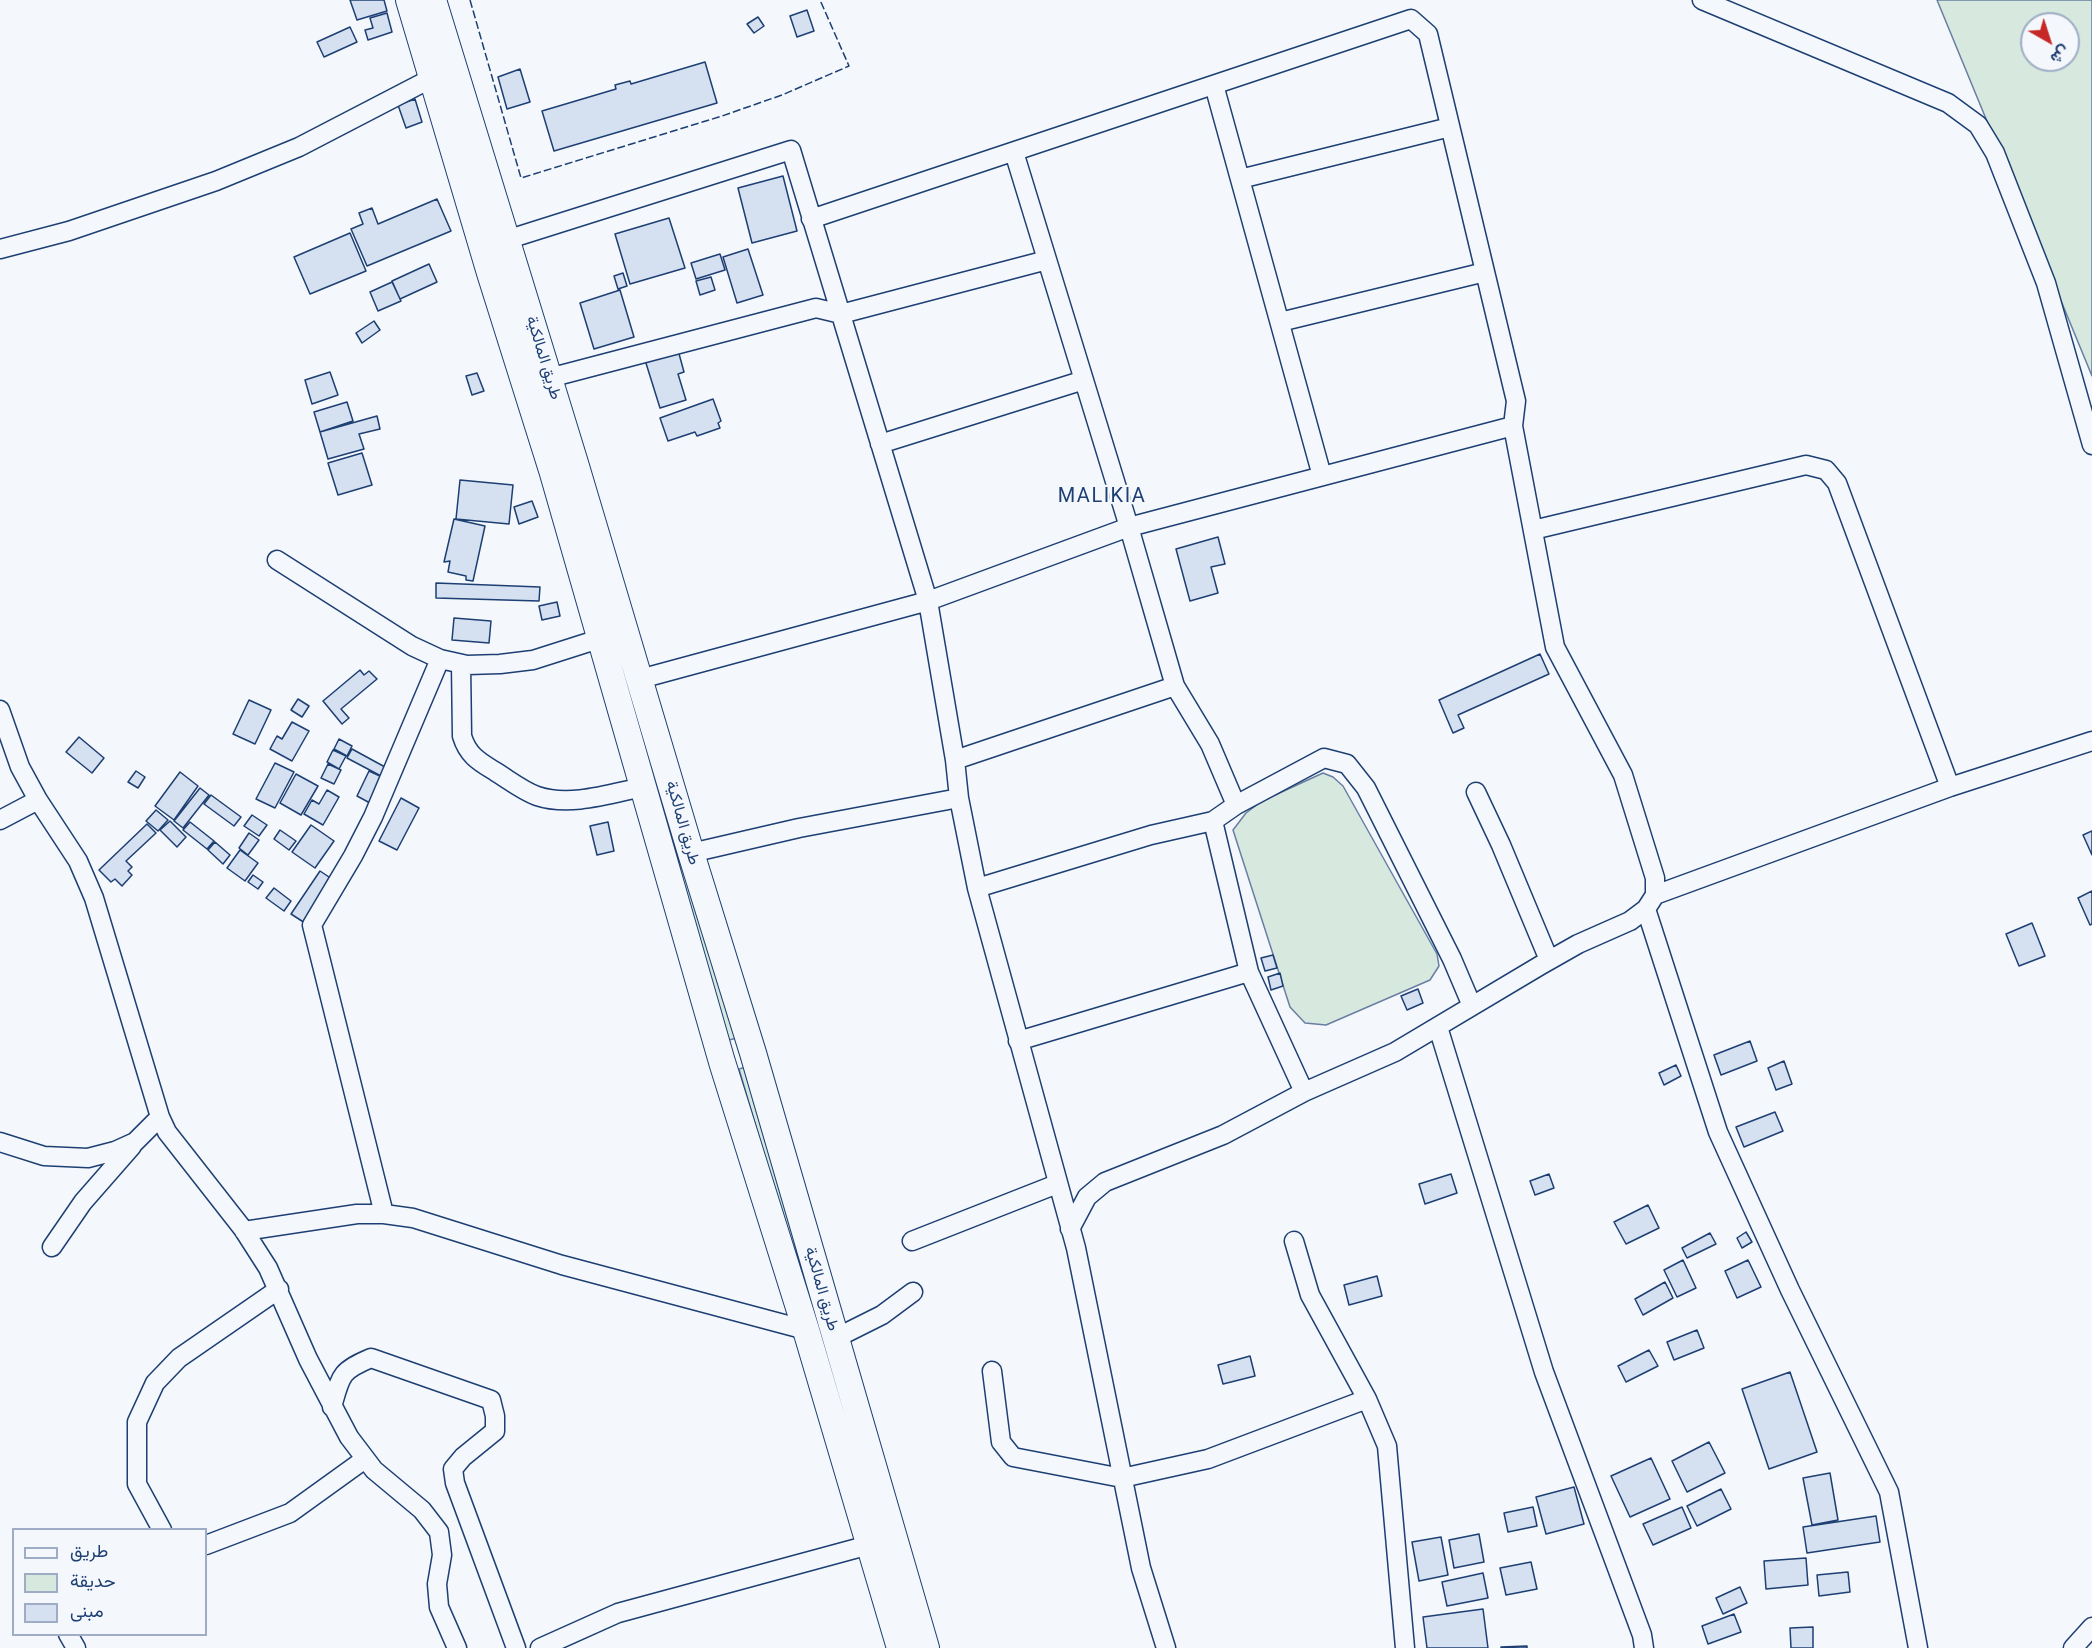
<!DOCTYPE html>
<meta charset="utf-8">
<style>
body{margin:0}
#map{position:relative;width:2092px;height:1648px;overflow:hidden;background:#f4f7fb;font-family:Roboto,Vazirmatn,sans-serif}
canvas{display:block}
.legend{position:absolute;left:12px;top:1528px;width:195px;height:108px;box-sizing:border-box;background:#f4f7fb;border:2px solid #9eadc5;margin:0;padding:8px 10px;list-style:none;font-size:18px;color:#1d3f73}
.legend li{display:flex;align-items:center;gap:12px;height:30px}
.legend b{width:30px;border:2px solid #9eadc5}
.north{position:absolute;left:2020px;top:12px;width:60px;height:60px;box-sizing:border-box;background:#f4f7fb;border:2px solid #9eadc5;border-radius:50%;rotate:141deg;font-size:16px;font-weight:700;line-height:24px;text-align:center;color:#1d3f73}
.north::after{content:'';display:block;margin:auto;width:21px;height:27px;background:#c62828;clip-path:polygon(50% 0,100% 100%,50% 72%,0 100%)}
</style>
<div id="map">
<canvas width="2092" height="1648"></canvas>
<ul class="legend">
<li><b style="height:8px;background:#f4f7fb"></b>طريق</li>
<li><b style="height:16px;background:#d7e8df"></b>حديقة</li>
<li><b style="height:16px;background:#d5e0f0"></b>مبنى</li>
</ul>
<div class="north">ش</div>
</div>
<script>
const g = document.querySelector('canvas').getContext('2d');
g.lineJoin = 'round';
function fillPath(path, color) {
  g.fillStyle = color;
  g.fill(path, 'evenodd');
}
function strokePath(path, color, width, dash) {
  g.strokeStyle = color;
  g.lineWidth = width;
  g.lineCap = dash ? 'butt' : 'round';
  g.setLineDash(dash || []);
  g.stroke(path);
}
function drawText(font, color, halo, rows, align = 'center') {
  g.font = font + ' Roboto,Vazirmatn,sans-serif';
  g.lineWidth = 4.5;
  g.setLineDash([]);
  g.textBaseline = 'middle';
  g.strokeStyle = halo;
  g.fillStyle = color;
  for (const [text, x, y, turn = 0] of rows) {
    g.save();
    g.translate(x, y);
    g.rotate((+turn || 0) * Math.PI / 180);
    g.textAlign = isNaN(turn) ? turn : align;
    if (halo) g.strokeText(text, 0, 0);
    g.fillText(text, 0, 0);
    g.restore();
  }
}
const green = new Path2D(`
 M1937 0H2092V376ZM2032 24H2068V60H2032Z
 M576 498 737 1038 729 1040 568 500Z
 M1323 773 1333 777 1343 786 1437 954 1439 966 1430 980 1326 1025 1305 1023 1290 1007 1233 830 1246 813 1262 801Z
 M746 1067 893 1566 886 1568 739 1069Z`);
const building = new Path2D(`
 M350 0H384L387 11 357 20Z
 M807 10 814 31 797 37 790 16Z
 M387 13 392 32 368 40 365 30 373 28 370 18Z
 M758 17 764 26 754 33 747 24Z
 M350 27 357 42 324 57 317 42Z
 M705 62 717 103 554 151 542 111 616 89 615 85 630 81 631 84Z
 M520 69 530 102 507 109 498 77Z
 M415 99 422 122 406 128 398 105Z
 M783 176 797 231 752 243 738 188Z
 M437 199 451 231 367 266 351 229 363 224 359 213 372 208 378 224Z
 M669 218 685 268 630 284 615 234Z
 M350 233 366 271 310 294 294 257Z
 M748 249 763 295 737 303 723 257Z
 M720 254 725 270 696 279 691 263Z
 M429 264 437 282 400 299 392 281Z
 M623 273 627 286 618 289 614 276Z
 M711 277 715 290 700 295 696 281Z
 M392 282 401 301 378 311 370 292Z
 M620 290 634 337 594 349 580 303Z
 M374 321 380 330 362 343 356 333Z
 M678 350 684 372 678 374 686 400 660 408 645 360Z
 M330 372 338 395 312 404 305 380Z
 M477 373 484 391 472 395 466 376Z
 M713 399 721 421 718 423 720 428 697 436 695 432 668 441 660 418Z
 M347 402 353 421 320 432 314 412Z
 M377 416 380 429 359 434 364 449 328 459 320 432Z
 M362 453 372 485 338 495 328 463Z
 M460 480 513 485 509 524 456 519Z
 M532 501 538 517 519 524 514 507Z
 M454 519 485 526 473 581 466 580V576L448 572 450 561 444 562Z
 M1218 537 1225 564 1211 567 1218 593 1190 601 1176 549Z
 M436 583 540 587 539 601 436 598Z
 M557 602 560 616 542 620 539 606Z
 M454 618 491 621 489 643 452 640Z
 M1540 654 1549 674 1458 715 1464 728 1453 733 1439 700Z
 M360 670 364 675 369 671 377 679 341 709 349 718 342 724 323 701Z
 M298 699 309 706 302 717 291 710Z
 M249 700 271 710 255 744 233 734Z
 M292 722 309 731 292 761 270 749 277 736 282 739Z
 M79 737 104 758 92 773 66 752Z
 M339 739 352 746 347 756 334 749Z
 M352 749 385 767 381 776 347 758Z
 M333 750 346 756 339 769 327 762Z
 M275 763 294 772 275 808 256 799Z
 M328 764 341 770 334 784 321 778Z
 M136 771 145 777 138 788 128 782Z
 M369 771 382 777 370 803 357 796Z
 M180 772 198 786 174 820 155 806Z
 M296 774 318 786 301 815 280 803Z
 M200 788 209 795 183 828 174 821Z
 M327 790 339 797 323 825 304 814 312 800 319 804Z
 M211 795 241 817 234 826 204 804Z
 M401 798 419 808 397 850 379 841Z
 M156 810 168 820 158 831 146 821Z
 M252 815 267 825 259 836 244 826Z
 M170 821 186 837 177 847 160 830Z
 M190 822 214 841 207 849 183 830Z
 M608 822 614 851 597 855 590 826Z
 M147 824 156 833 126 861 132 867 128 871 132 875 122 886 115 879 111 882 99 870Z
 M311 825 334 841 315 868 292 852Z
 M280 830 296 841 289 850 274 839Z
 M2092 831V855L2083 835Z
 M249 833 259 840 248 855 239 848Z
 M215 842 230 855 223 864 208 850Z
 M240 850 258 863 245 881 227 868Z
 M320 871 335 881 305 923 291 914Z
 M253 875 263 882 258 889 248 882Z
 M274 888 291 901 284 911 266 898Z
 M2092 891V924L2090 925 2078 898Z
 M2032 923 2045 956 2019 966 2006 934Z
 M1273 955 1277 968 1265 971 1261 958Z
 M1280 973 1283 986 1271 990 1268 977Z
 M1418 989 1423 1003 1407 1010 1401 996Z
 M1750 1041 1757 1061 1721 1075 1714 1055Z
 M1784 1061 1792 1084 1776 1090 1768 1068Z
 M1676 1065 1681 1076 1664 1085 1659 1073Z
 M1775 1112 1783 1131 1744 1147 1736 1127Z
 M1451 1174 1457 1193 1425 1204 1419 1184Z
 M1549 1174 1554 1188 1535 1195 1530 1181Z
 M1648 1205 1659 1228 1626 1244 1614 1222Z
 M1746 1232 1752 1242 1742 1248 1737 1238Z
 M1710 1233 1716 1244 1687 1258 1682 1248Z
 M1683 1260 1696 1288 1677 1297 1664 1270Z
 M1748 1260 1761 1287 1737 1298 1725 1271Z
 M1377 1276 1382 1296 1349 1305 1344 1285Z
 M1665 1282 1673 1298 1643 1315 1635 1299Z
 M1697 1330 1704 1348 1674 1360 1667 1342Z
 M1649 1350 1658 1366 1626 1382 1618 1366Z
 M1250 1356 1255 1376 1223 1384 1218 1365Z
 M1790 1372 1817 1452 1769 1469 1742 1389Z
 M1709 1442 1725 1473 1687 1492 1672 1461Z
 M1651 1458 1670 1499 1630 1517 1611 1476Z
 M1830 1473 1838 1520 1812 1525 1803 1478Z
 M1574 1487 1584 1524 1546 1534 1536 1497Z
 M1721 1489 1731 1509 1697 1526 1687 1506Z
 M1533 1507 1537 1526 1508 1532 1504 1513Z
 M1682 1507 1691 1528 1653 1545 1643 1524Z
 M1876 1516 1880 1542 1807 1553 1803 1527Z
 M1479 1534 1484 1562 1454 1568 1449 1540Z
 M1441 1537 1448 1575 1419 1581 1412 1542Z
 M1806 1558 1808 1585 1766 1589 1764 1561Z
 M1531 1562 1537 1589 1506 1595 1500 1568Z
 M1848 1572 1850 1592 1819 1596 1817 1575Z
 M1483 1573 1488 1598 1447 1606 1442 1582Z
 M1740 1587 1747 1603 1723 1614 1716 1598Z
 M1483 1609 1488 1648H1427L1423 1617Z
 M1734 1614 1741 1632 1708 1644 1702 1626Z
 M1813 1627V1648H1791L1790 1628Z
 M1527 1646V1648H1501V1647Z`);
const minor = new Path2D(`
 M1702 0 1948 103 1978 125 1995 153 2046 283 2092 445
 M1214 85 1322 476
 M1014 152 1129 527 1175 686 1210 744 1236 805
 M1240 179 1450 127
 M811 219 1411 19 1428 34 1516 401 1513 426
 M506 240 791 150 928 601 955 760 959 798 977 888 1076 1248 1141 1568 1166 1648
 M0 249 69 231 216 181 299 147 432 78
 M1280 322 1485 272
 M549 378 816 308 841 314 1047 260
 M880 444 1084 380
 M1533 530 1806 465 1826 470 1837 483 1950 787
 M277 560 412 646 440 659 467 665 500 664 533 660 602 638
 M461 664 462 736C468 756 480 762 496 772 509 780 523 791 537 796 570 807 609 794 643 787
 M640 679 928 601 1129 527 1513 426 1555 647 1623 775 1655 878V895L1646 909 1630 921 1578 944 1541 965 1395 1052 1304 1092 1223 1135 1105 1182 1087 1197 1070 1229
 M0 710 20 767 38 800 78 861 94 898 160 1117 167 1132 243 1229 268 1268 308 1359 349 1437 374 1470 422 1510 439 1532 442 1555 437 1584 439 1607 457 1648
 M955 760 1175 686
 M1476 792 1501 845 1549 960
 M0 820 38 800
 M1213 821 1249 972 1304 1092
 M691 853 799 828 959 798
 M977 888 1151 835 1213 821 1236 805 1324 758 1347 764 1366 788 1452 959 1472 1006
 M1655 895 1950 787 2092 741
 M1646 909 1718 1132 1790 1290 1889 1492 1918 1648
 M1438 1027 1544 1372 1642 1635 1644 1648
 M1018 1041 1249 972
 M0 1142 44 1156 88 1158 115 1151 135 1142 160 1117
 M384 1214 312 925 353 856 373 817 440 659
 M244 1231 357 1214H384L413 1218 562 1265 806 1330
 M912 1241 1057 1184
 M1294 1241 1310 1295 1367 1399
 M52 1247 83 1202 132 1146
 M836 1338 882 1315 913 1292
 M992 1371 1001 1442 1013 1457 1122 1478 1208 1459 1367 1399 1387 1446 1405 1648
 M332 1407C341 1375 340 1371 371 1358L491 1400 495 1416V1431L463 1457 453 1469 455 1483 516 1648
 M162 1530 137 1484V1422L155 1383 179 1358 279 1289
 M206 1545 290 1513 365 1459
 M68 1634 76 1648
 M540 1648 618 1613 869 1545
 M2073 1648 2092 1627`);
const secondary = new Path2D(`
 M409 0 490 273 552 470 722 1062 806 1330 900 1648
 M433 0 575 463 691 853 753 1053 926 1648`);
const fence = new Path2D(`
 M470 0 521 178 722 116 782 95 849 66 820 0`);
const streetNames = [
 ["طريق المالكية",543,358,73],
 ["طريق المالكية",682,823,74],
 ["طريق المالكية",821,1289,74]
];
const quarterNames = [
 ["MALIKIA",1102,497]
];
fillPath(green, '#d7e8df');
strokePath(green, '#687fa3', 1.5);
fillPath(building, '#d5e0f0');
strokePath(building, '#1d3f73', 1.5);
strokePath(minor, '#1d3f73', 21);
strokePath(secondary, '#1d3f73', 28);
strokePath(minor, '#f4f7fb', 18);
strokePath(secondary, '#f4f7fb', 26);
strokePath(fence, '#1d3f73', 1.5, [8, 3]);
drawText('16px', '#1d3f73', '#f4f7fb', streetNames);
g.letterSpacing = '1.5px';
drawText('20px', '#1d3f73', '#f4f7fb', quarterNames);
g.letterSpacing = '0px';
</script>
